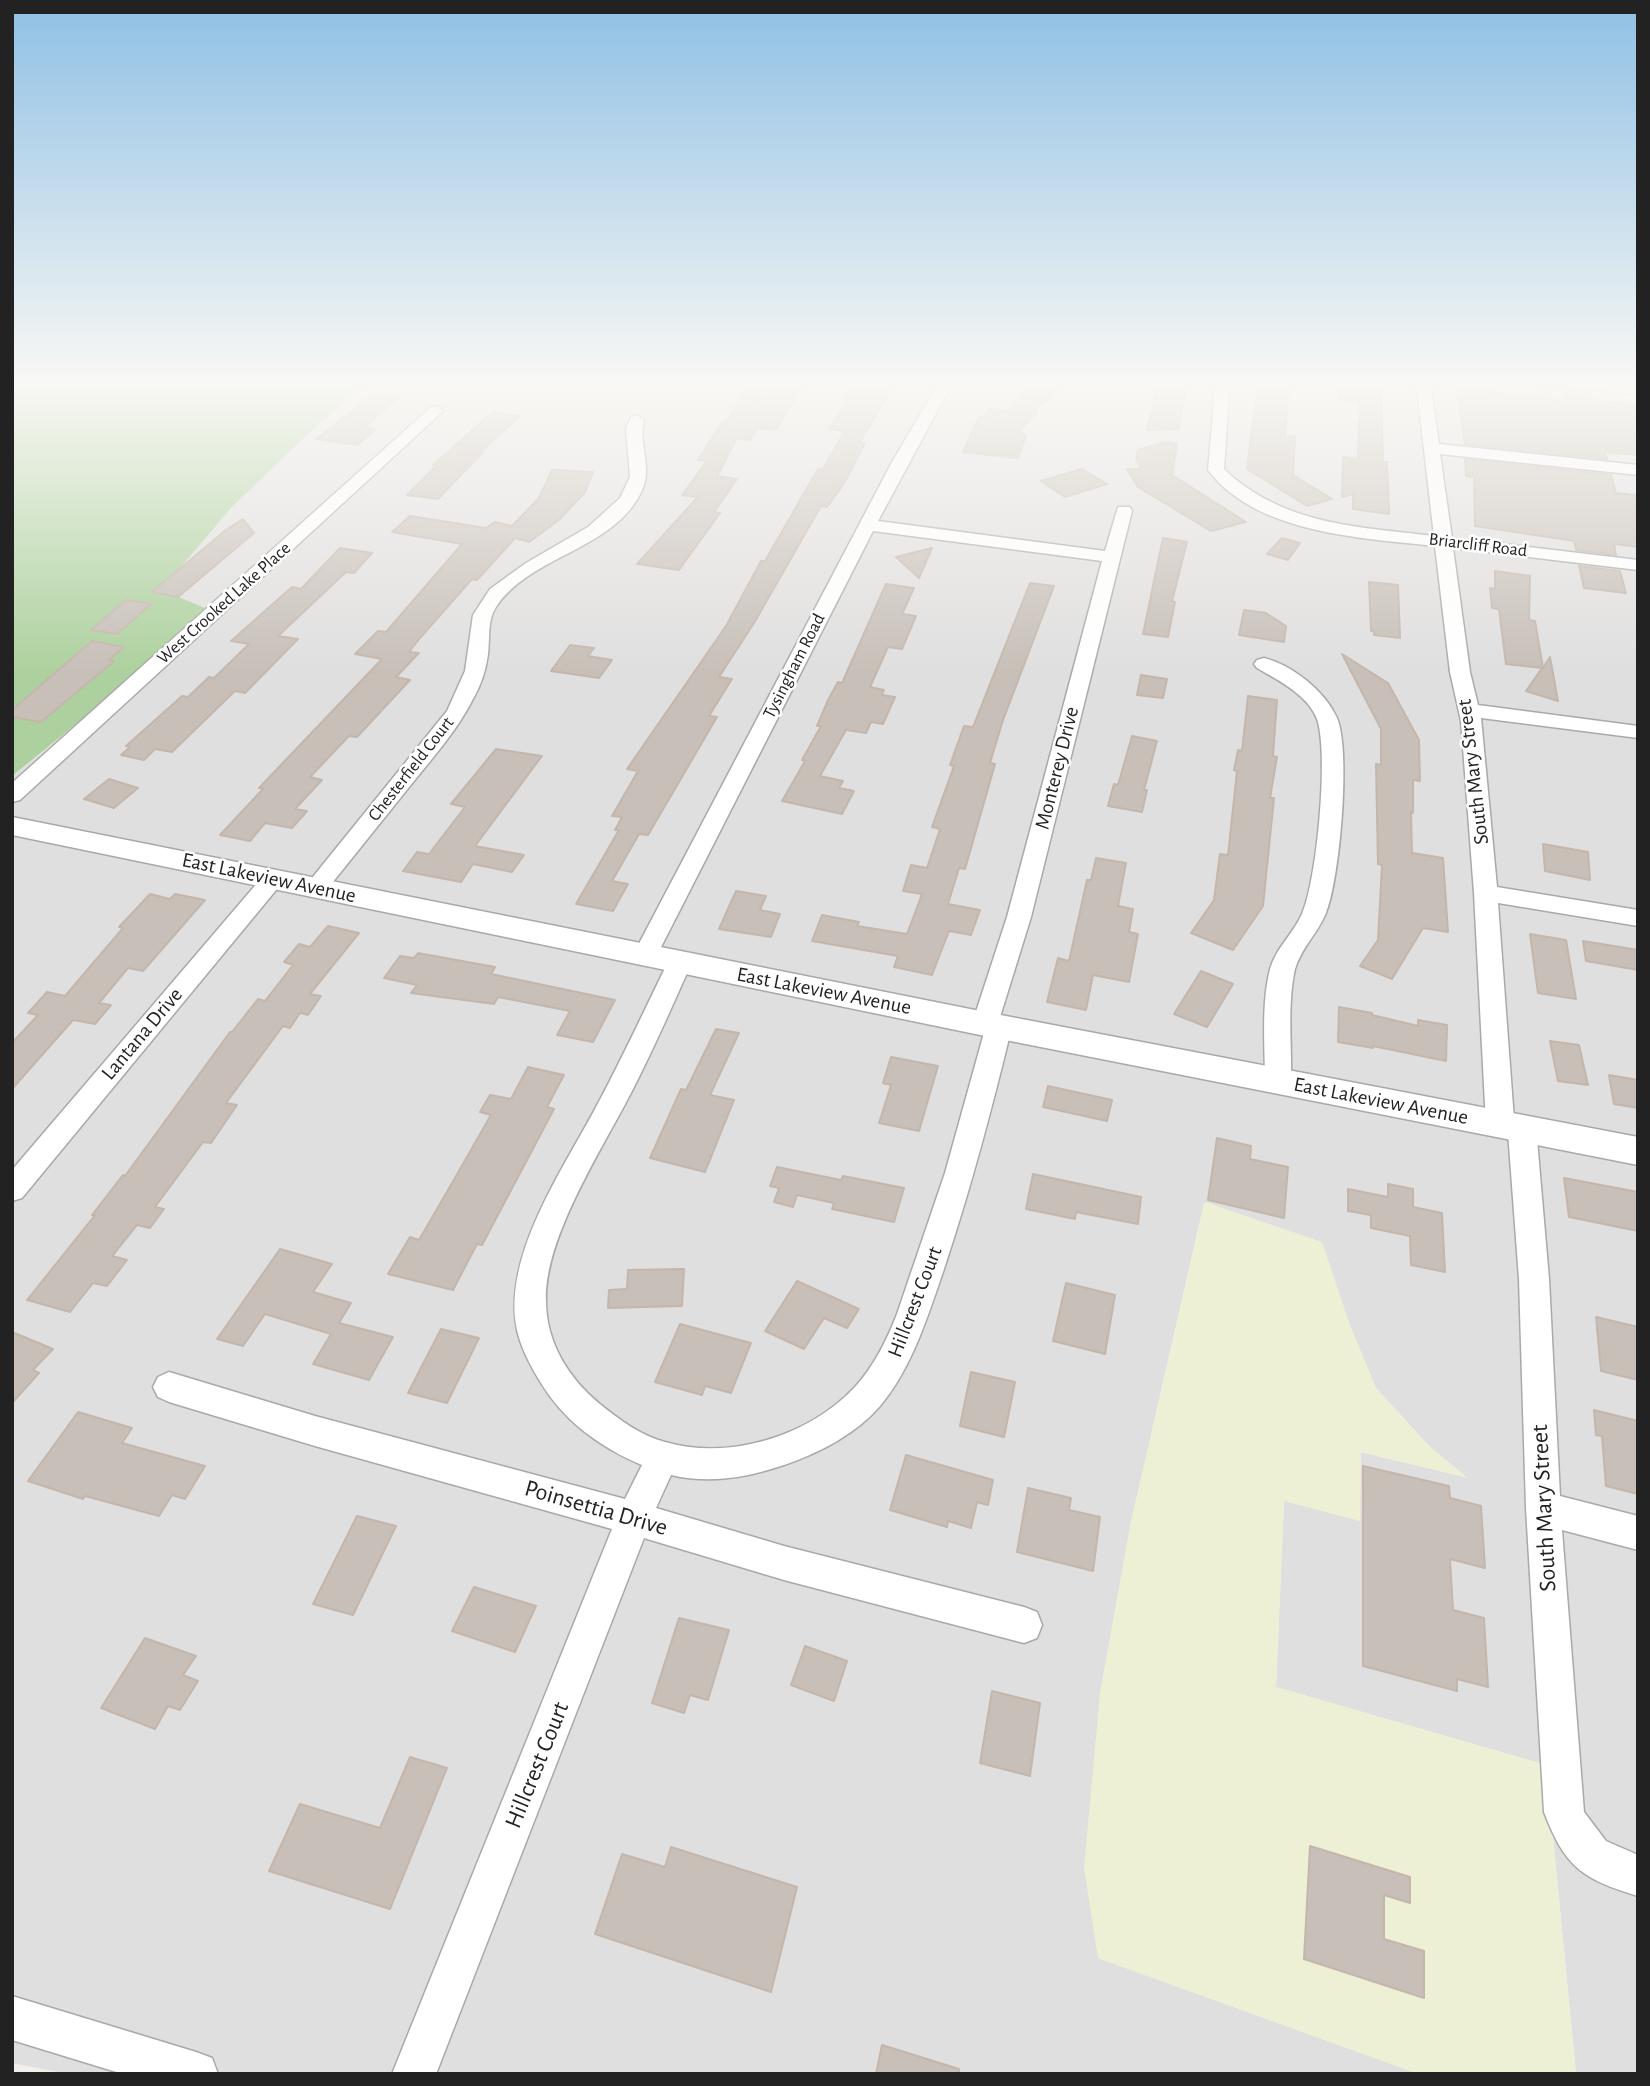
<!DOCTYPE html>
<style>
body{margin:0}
#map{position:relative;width:1650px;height:2086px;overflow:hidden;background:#f2efe9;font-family:"Alegreya Sans",sans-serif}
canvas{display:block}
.frame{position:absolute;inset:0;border:14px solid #222;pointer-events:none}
</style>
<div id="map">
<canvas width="1650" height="2086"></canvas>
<div class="frame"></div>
</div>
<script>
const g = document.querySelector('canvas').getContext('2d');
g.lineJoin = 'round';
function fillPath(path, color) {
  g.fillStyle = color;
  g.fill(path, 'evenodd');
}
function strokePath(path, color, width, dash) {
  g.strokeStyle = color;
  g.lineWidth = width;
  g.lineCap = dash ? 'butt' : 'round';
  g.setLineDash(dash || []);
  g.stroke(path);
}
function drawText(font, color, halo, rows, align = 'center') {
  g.font = font + ' "Alegreya Sans",sans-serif';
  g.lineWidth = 5;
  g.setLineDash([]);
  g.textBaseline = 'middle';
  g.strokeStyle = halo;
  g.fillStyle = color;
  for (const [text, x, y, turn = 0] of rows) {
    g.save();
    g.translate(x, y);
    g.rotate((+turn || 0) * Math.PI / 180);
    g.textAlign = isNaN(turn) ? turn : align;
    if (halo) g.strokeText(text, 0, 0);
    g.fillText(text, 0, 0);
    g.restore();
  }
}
const residential = new Path2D(`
 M370 380 459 382 1638 380V1140L988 1014 12 817V776L213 612 172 594 169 581 231 508 307 435Z
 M12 835 982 1034 1638 1163V2074H1576L1546 1765 1276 1687 1284 1501 1360 1452 1466 1477 1430 1447 1376 1388 1351 1328 1204 1203 1131 1522 1100 1694 1098 1958 1419 2074H68L12 2063Z`);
const farmland = new Path2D(`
 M1205 1202 1322 1242 1351 1328 1376 1388 1430 1447 1468 1478 1361 1452 1360 1521 1284 1501 1276 1687 1546 1765 1576 2074H1419L1098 1958 1084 1868 1100 1694 1131 1522Z`);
const forest = new Path2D(`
 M12 380H370L307 435 231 508 169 581 172 594 214 612 12 776Z`);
const building = new Path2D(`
 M1027 380H1064L1041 406 1039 402 1035 414 1019 431 1026 436 1018 458 963 452 979 417H984L988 409 1008 411 1031 386Z
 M1163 380H1189L1178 429 1147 430 1157 388H1161Z
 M1339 380H1373V391L1381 392 1383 462H1387L1389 514 1353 509V494L1342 497 1343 457 1358 459 1360 402 1339 400Z
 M855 381 894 385 860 442 865 443 843 485 827 507 821 506 754 623 719 677 732 679 709 716 717 717 648 835 639 834 612 881 628 884 613 911 576 904 619 830H615L622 817 612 816 638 771 627 769 726 626 761 561H765L818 469H823L845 431 829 429 848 400H844Z
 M1258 381 1289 384 1285 436 1295 437 1293 475 1332 499 1307 506 1247 469Z
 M772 384 801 388 776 430 757 428 750 440 737 438 717 476 737 479 714 512 720 513 679 570 637 564 698 497 682 495 707 461 698 460 722 422 725 423 749 387 760 394 755 404Z
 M1457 387 1567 402 1566 396 1634 405 1638 421V455L1605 452 1607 459 1465 444Z
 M373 395 398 398 364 427 376 429 357 445 316 439Z
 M493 412 520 416 480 452H483L438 499 407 495 437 465H433Z
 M1165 442 1177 444 1172 475 1246 522 1211 531 1138 487 1127 469H1142L1136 460 1138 450Z
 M1465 459 1611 475 1616 493 1638 495V547L1614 544 1616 555 1576 550 1574 541 1475 526 1474 477 1466 476Z
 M1082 469 1107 484 1065 497 1041 481Z
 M552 470 593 472 585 492 559 520 529 542 515 538 477 580 472 579 420 638 409 652 419 653 396 677 410 680 357 737 349 736 310 777 322 780 295 809 307 811 292 828 265 823 250 841 220 835 263 789 259 788 382 659 355 654 378 631 386 632 462 544 392 532 410 516 486 528 495 522 512 526 539 498Z
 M243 519 254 533 178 597 152 592 226 530Z
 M1163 538 1187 542 1172 601 1175 602 1168 637 1143 634Z
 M1282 538 1300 543 1288 560 1267 554Z
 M340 548 372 553 354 573 346 572 278 636 298 639 245 693 235 691 172 752 155 749 144 760 121 755 130 747 126 746 182 696 188 697 209 677 214 678 249 644 231 641 292 587 301 589Z
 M932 548 919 578 896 557Z
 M1579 566 1620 571 1626 593 1584 588Z
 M1495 571 1530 576 1529 620 1535 621 1543 668 1550 657 1558 701 1526 691 1542 668 1506 664 1499 609 1492 608 1490 588 1495 589Z
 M1369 582 1398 585 1400 638 1374 635V631H1371Z
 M1030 583 1054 586 1003 720 990 763 995 764 965 869 959 868 948 904 980 910 971 935 949 931 932 975 894 967 898 956 812 941 822 915 859 922 857 926 907 934 922 894 903 891 911 865 927 868 940 829 932 827 954 766 950 765 964 726 973 727Z
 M886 584 914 588 902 614 916 616 902 649 888 647 870 687 884 690 882 695 895 697 883 724 871 722 866 733 846 730 820 776 843 781 839 788 854 791 842 814 782 801 805 761 802 760 821 726H817L828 700 838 682 842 683Z
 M126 600 151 604 117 634 91 630Z
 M1244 610 1266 613 1286 626 1284 642 1239 635Z
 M92 641 124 647 109 660 114 661 41 722 12 717V710Z
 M570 645 594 648 588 656 612 660 599 678 551 671Z
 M1342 654 1388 683 1419 740 1420 781 1413 780V813L1411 812 1412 853 1443 858 1448 932 1423 928 1392 979 1360 966 1378 940 1382 865 1378 864 1376 764 1381 765V729Z
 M1141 675 1167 679 1163 698 1137 695Z
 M1248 696 1277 700 1273 756 1277 757 1270 798H1274L1263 906 1233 950 1191 933 1214 900 1220 854 1228 855 1237 771 1234 770 1238 750 1242 751Z
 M1132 736 1157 741 1144 790H1147L1142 812 1108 806 1114 784 1118 785Z
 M496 749 542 756 475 846 524 855 512 872 473 864 461 882 403 871 417 852 429 854 465 807 451 804Z
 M109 779 138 788 114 808 84 799Z
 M1543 844 1588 852 1590 880 1545 871Z
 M1096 858 1126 863 1118 906 1133 909 1129 932 1138 934 1129 982 1093 975 1086 1010 1047 1002 1058 958 1069 961 1087 880H1091Z
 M736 891 766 896 760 910 780 914 771 937 719 929Z
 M150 894 170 899 175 894 205 900 143 971 128 968 99 1003 111 1005 95 1024 73 1020 12 1089V1043L38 1015 28 1013 47 992 65 996 123 928 119 927Z
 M328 926 359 933 310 994 321 996 308 1015 300 1013 290 1028 283 1026 226 1103 237 1105 211 1143 203 1142 155 1207 164 1209 150 1228 137 1225 112 1256 127 1260 107 1286 93 1283 70 1312 27 1300 95 1215H92L123 1175 125 1176 230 1032H232L258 999 265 1001 293 965 284 962 299 944 310 947Z
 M1530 934 1566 940 1576 999 1538 993Z
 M1583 941 1638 950V970L1586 961Z
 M418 953 495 967 491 974 615 1000 593 1042 557 1035 570 1011 498 997 494 1004 411 993 417 985 384 978 400 956 414 958Z
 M1201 971 1233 984 1207 1027 1174 1014Z
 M1339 1007 1372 1013V1015L1418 1026V1020L1447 1025 1446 1061 1373 1046V1048L1338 1042Z
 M716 1029 739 1033 710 1095 734 1100 705 1172 650 1158 681 1089 686 1090Z
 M1550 1041 1579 1045 1588 1085 1558 1081Z
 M891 1057 938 1066 919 1131 879 1123 891 1085 883 1083Z
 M528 1067 564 1075 547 1107 554 1109 482 1245 477 1244 453 1290 388 1274 410 1237 419 1240 448 1190 491 1115 480 1112 490 1095 511 1099Z
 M1609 1075 1638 1080V1108L1614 1104Z
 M1048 1086 1112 1100 1107 1121 1043 1107Z
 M1217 1138 1251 1146 1250 1159 1288 1167 1284 1218 1208 1200Z
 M777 1167 841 1180 843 1176 904 1188 894 1222 832 1209 834 1203 797 1195 793 1207 774 1202 779 1188 770 1186Z
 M1033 1174 1141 1197 1138 1224 1076 1212 1075 1219 1026 1209Z
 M1564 1178 1638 1192V1231L1569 1217Z
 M1388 1184 1413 1189V1207L1442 1213 1445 1272 1411 1265 1410 1236 1371 1228V1215L1348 1211V1189L1388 1197Z
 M280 1249 332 1264 313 1292 351 1303 339 1323 393 1337 369 1380 313 1364 331 1334 265 1314 243 1346 217 1339Z
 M684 1269 682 1306 608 1308 609 1290 627 1289 628 1270Z
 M797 1281 859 1309 847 1328 824 1318 804 1349 765 1331Z
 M1066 1283 1115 1295 1105 1354 1053 1341Z
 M1596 1317 1638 1327V1380L1601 1371Z
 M680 1324 751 1343 731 1393 705 1386 702 1395 655 1382Z
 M441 1329 479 1338 447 1403 408 1393Z
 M12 1332 53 1349 33 1370 39 1373 12 1403Z
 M971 1372 1015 1382 1004 1437 960 1426Z
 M1594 1410 1638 1421V1494L1606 1486 1602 1436 1596 1435Z
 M78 1412 132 1428 122 1443 205 1466 185 1499 172 1495 159 1516 85 1496 83 1499 28 1481Z
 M906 1455 993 1480 988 1505 977 1502 971 1528 948 1521 947 1527 890 1510Z
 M1363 1466 1449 1486 1450 1498 1481 1506 1485 1568 1450 1559 1453 1610 1484 1618 1488 1687 1457 1679V1691L1363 1666Z
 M1028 1488 1071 1498 1069 1510 1100 1517 1093 1571 1017 1552Z
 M357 1516 396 1526 353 1615 313 1604Z
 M474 1587 536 1606 515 1652 452 1631Z
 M679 1618 729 1630 708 1700 690 1695 684 1713 652 1703Z
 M145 1638 196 1656 183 1675 198 1681 180 1710 168 1706 155 1729 101 1708Z
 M805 1646 847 1661 834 1701 791 1685Z
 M992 1691 1040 1703 1030 1776 980 1763Z
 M410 1757 447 1768 390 1909 269 1871 300 1804 380 1828Z
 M1310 1846 1410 1877V1903L1384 1895V1939L1424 1951V1998L1304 1959Z
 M671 1847 797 1887 771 1992 595 1934 622 1854 665 1867Z
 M882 2045 959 2069V2074H876Z`);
const minor = new Path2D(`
 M940 380H954L878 521 1105 551 1118 507H1130L1132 511 1031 917 1000 1017 1008 1019 1012 1026C992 1109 970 1191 943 1272 927 1318 912 1368 880 1406 855 1435 817 1454 781 1466 744 1478 709 1484 671 1475L656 1508 784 1546 1024 1607 1037 1612 1042 1625 1037 1638 1024 1643 784 1580 644 1538 436 2074H392L612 1529 315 1446 169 1402 158 1397 153 1387 158 1377 169 1372 315 1416 625 1499 642 1465C601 1448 564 1421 541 1383 531 1367 521 1348 517 1330 502 1257 562 1171 595 1109 621 1061 644 1011 668 962L671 956 680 953 689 956 692 962C673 1004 655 1046 634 1087 605 1145 544 1236 546 1301 546 1343 569 1379 601 1405 620 1420 641 1436 665 1442 729 1461 809 1436 855 1387 874 1366 887 1340 897 1314L945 1173 984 1033 976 1031 972 1024 1007 917 1102 561 873 531 657 955 654 961 645 964 636 961 633 955 891 464Z
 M1216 380H1230L1224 469C1282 525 1359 527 1434 536L1416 380H1430L1439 444 1638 465V475L1440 454 1452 538 1638 560V570L1453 548 1470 672 1478 705 1638 726V738L1481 718 1497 887 1638 910V926L1498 903 1514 1120 1522 1117 1532 1120 1536 1128 1549 1279 1560 1496 1638 1516V1550L1562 1530 1584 1812 1606 1841 1638 1855V1896C1582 1879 1565 1867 1544 1812L1526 1508 1519 1279 1508 1132 1500 1135 1490 1132 1486 1124 1474 893 1461 721 1450 672 1435 546C1363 538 1256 534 1208 470Z
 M1533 380H1580L1638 386V394L1540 384Z
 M435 406 440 408 443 411 440 414 20 800 12 802V783L430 408Z
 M636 415 644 420C638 443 652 465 643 488 617 550 531 554 496 607 487 621 490 638 488 654 486 670 481 685 473 699 458 729 435 755 414 781 384 818 354 856 324 893L316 896 308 893 304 888 308 883 447 711 465 671 473 615 490 589 526 563 588 527 620 498 630 477 626 429 631 417Z
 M1264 658C1292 665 1325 691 1337 718 1351 751 1340 878 1326 913 1318 933 1301 948 1295 969 1287 1005 1292 1045 1291 1081L1288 1088 1278 1091 1268 1088 1265 1081C1265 1045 1261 1005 1270 969 1276 948 1293 934 1302 914 1317 880 1329 754 1317 719 1308 695 1278 680 1257 668L1254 664 1257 660Z
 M273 871 281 874 285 879 281 884 22 1198 12 1201V1170L265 874Z
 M12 1996 196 2052 212 2058 218 2074H123L12 2040Z`);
const tertiary = new Path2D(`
 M12 817 985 1012 1638 1137V1165L985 1036 12 835Z`);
const farStreetnames = [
 ["Briarcliff Road",1478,545,7],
 ["West Crooked Lake Place",224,603,-42],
 ["Tysingham Road",794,666,-63],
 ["Chesterfield Court",411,769,-52]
];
const streetNames = [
 ["Monterey Drive",1057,768,-76],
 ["South Mary Street",1473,772,-97],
 ["East Lakeview Avenue",269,878,12],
 ["East Lakeview Avenue",824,991,11],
 ["Lantana Drive",142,1034,-50],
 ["East Lakeview Avenue",1381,1101,11],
 ["Hillcrest Court",915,1302,-69]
];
const nearStreetnames = [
 ["Poinsettia Drive",596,1508,16],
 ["South Mary Street",1544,1508,-93],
 ["Hillcrest Court",537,1765,-68]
];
fillPath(residential, '#e0dfdf');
fillPath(farmland, '#eef0d5');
fillPath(forest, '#add19e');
fillPath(building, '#c7bfb8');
strokePath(building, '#c4b6ab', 2);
strokePath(minor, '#a9a9a9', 3);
strokePath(tertiary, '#a9a9a9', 3);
fillPath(minor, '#fff');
fillPath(tertiary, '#fff');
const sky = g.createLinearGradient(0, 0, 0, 672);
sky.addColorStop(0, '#8fc0e4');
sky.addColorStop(0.57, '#f9f8f5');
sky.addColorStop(1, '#f9f8f500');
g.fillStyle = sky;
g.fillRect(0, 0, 1650, 672);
drawText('18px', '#222', '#fff', farStreetnames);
drawText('21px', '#222', '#fff', streetNames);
drawText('24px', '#222', '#fff', nearStreetnames);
</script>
